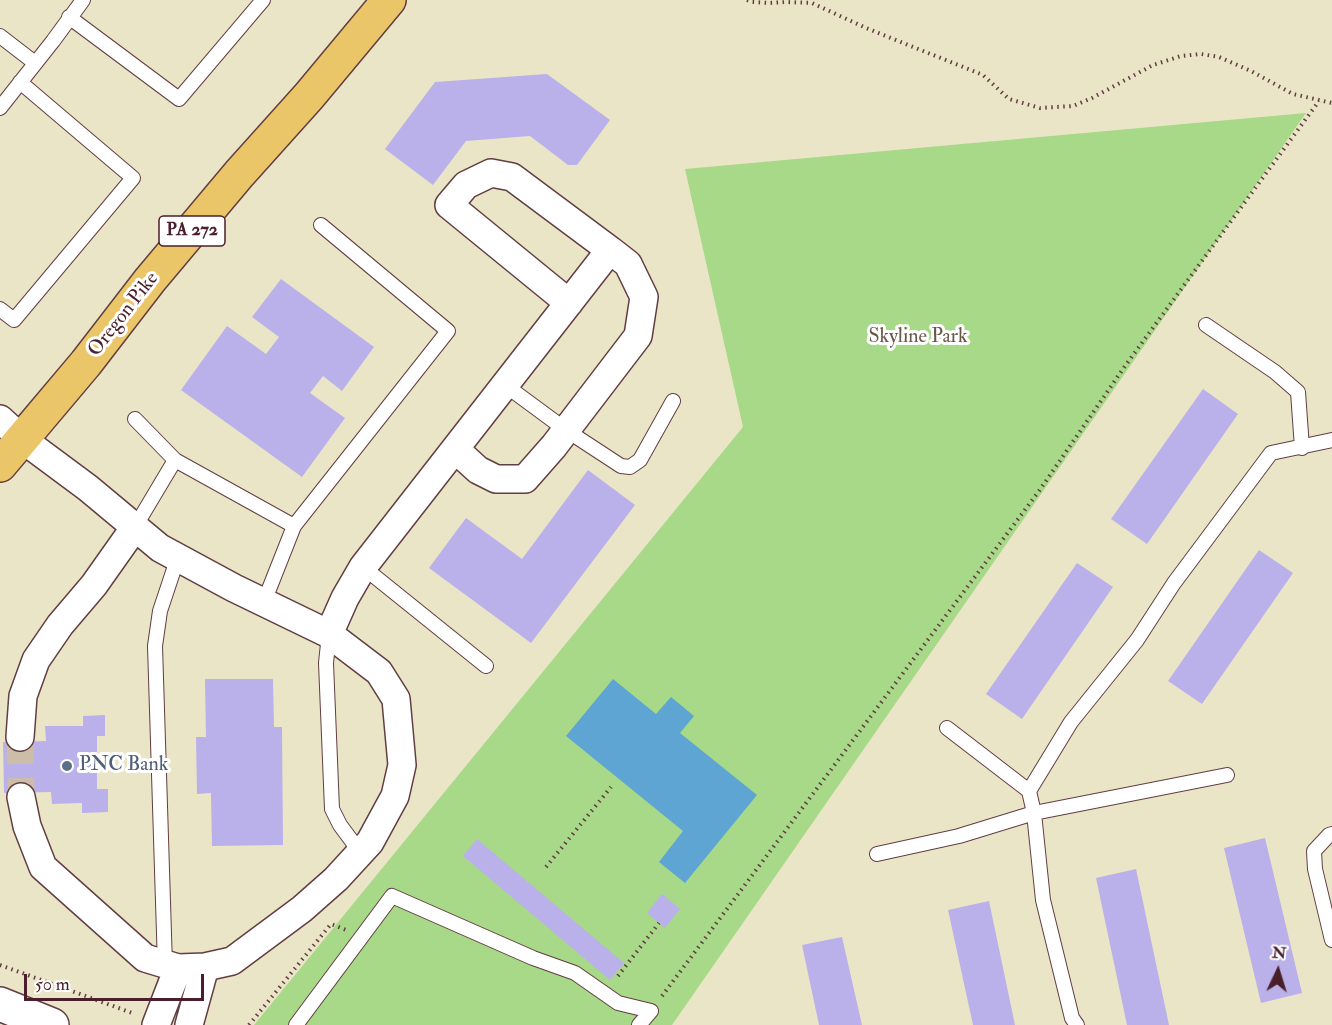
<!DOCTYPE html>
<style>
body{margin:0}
#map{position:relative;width:1332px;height:1025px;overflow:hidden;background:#ebe5c7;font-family:"IM FELL Double Pica",serif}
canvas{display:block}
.north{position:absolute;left:1248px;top:941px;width:60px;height:60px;-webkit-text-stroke:4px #fff;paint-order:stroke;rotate:4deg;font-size:16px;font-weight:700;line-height:24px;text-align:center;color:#4a1f2b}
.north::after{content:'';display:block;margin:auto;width:21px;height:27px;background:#4a1f2b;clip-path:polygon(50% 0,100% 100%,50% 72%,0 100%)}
.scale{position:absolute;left:24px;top:974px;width:180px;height:27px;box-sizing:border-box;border:3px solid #4a1f2b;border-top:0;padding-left:8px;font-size:18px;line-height:21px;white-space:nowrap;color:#4a1f2b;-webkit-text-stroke:4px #fff;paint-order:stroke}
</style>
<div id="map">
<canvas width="1332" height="1025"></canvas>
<div class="north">N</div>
<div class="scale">50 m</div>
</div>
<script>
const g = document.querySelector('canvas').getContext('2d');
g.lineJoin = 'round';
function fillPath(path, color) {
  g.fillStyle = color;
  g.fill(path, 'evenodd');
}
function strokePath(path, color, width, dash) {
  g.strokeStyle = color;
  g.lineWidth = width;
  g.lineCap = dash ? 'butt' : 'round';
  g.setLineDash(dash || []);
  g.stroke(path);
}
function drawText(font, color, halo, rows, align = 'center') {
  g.font = font + ' "IM FELL Double Pica",serif';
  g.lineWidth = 6;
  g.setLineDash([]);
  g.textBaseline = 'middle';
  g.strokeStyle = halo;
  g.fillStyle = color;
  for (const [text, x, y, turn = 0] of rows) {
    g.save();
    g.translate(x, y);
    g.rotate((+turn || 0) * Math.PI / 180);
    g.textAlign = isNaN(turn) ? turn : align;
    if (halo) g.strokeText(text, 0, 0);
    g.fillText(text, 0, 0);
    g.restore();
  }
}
const green = new Path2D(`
 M1306 113 672 1025H254L743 427 685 169Z`);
const water = new Path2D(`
 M613 679 656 714 671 697 694 716 680 733 757 795 685 883 659 862 683 831 566 736Z`);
const building = new Path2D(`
 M547 74 610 120 577 165H568L530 136 466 141 433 185 385 149 435 82Z
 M281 279 374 347 342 391 323 376 310 393 345 418 302 477 181 390 227 326 266 354 279 337 252 317Z
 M1203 389 1238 414 1147 544 1111 519Z
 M588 470 635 505 531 643 429 568 466 518 522 559Z
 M1259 550 1293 573 1202 704 1168 681Z
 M1077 563 1113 587 1022 719 986 694Z
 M205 679H273L274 727H282L283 845 212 846 211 793 197 794 196 737H206Z
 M105 715V736H97V789H108V812L82 813V803L52 804 51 792 4 793 3 742 46 741 45 726H83V716Z
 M1265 838 1302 993 1261 1003 1224 848Z
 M477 839 624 963 610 980 463 856Z
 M1136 869 1169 1025H1127L1096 878Z
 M662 894 680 909 665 928 647 913Z
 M989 901 1015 1025H973L948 910Z
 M842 937 862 1025H819L802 945Z`);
const minorTunnel = new Path2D(`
 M20 737 21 797`);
const path = new Path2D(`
 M747 0 752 2 770 3 786 2 812 3 866 28 983 75 1009 99 1040 108 1073 106 1092 98 1153 65 1181 56 1201 54 1219 57 1251 71 1293 94 1332 103
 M546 867 611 787
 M0 965 135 1014
 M618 976 659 923
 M662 996 1039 491 1125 366 1319 101
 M249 1025 331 924 346 930`);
const service = new Path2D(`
 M69 17 179 99 263 0
 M0 36 35 63
 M0 108 53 41 83 0
 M0 309 14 320 133 178 20 82
 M1206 325 1275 372 1298 392 1302 448
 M505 385 566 430 621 466 630 467 640 460 673 401
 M135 419 175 460 294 526 448 331 321 225
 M135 527 175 460
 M363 567 486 666
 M264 602 294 526
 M329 634 326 663 332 809 340 825 360 852
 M947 728 1029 791
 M1332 834 1329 835 1314 851 1315 869 1332 940
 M877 854 959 836 1034 813 1227 775
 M165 966 155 646 160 611 178 557
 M296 1025 392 896 533 958 575 973 618 1003 651 1011 639 1025
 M1077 1025 1072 1018 1043 900 1034 813 1029 791 1071 722 1137 640 1174 583 1271 453 1332 440`);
const minor = new Path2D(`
 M0 419 22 439 88 488 160 548 234 588 329 634 379 672 396 699 402 765 395 796 370 842 336 879 302 909 232 961 205 967 178 968 145 958 43 867 27 826 21 797
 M455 449 478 470 496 479H525L554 446 638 336 644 297 628 264 610 250
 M329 634 345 598 363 567 610 250 512 177 491 173 466 185 449 205 569 303
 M20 737 23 696 36 660 60 625 94 585 135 527
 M156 1025 178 968
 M189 1025 205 967`);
const tertiary = new Path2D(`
 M0 1004 52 1025`);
const primary = new Path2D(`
 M0 465 86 363 150 280 239 174 309 96 389 0`);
const markers = [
 [67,766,6,"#5c6f8a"]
];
const shields = [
 [192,231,66]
];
const shieldNames = [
 ["PA 272",192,231]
];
const streetNames = [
 ["Oregon Pike",124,315,-52]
];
const parkNames = [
 ["Skyline Park",918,338]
];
const serviceNames = [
 ["PNC Bank",79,766]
];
fillPath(green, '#a7d988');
fillPath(water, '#5ea5d4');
fillPath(building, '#bab1ea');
strokePath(minorTunnel, '#cbbda8', 27, [27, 14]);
strokePath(service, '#623d42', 16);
strokePath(minor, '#623d42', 30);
strokePath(tertiary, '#623d42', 36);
strokePath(primary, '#623d42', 36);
strokePath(path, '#623d42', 4, [1.5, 4.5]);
strokePath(service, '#fff', 14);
strokePath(minor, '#fff', 27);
strokePath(tertiary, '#fff', 33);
strokePath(primary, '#ebc669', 33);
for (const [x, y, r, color] of markers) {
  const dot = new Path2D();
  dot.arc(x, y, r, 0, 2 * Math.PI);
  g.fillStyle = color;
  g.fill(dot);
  strokePath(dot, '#fff', 2);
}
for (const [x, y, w] of shields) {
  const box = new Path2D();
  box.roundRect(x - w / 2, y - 15, w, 30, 4.5);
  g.fillStyle = '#fff';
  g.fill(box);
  strokePath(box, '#4a1f2b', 1.5);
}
drawText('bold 18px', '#4a1f2b', null, shieldNames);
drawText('20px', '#4a1f2b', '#fff', streetNames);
drawText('20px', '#665747', '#fff', parkNames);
drawText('20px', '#4e5e75', '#fff', serviceNames, 'left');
</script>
